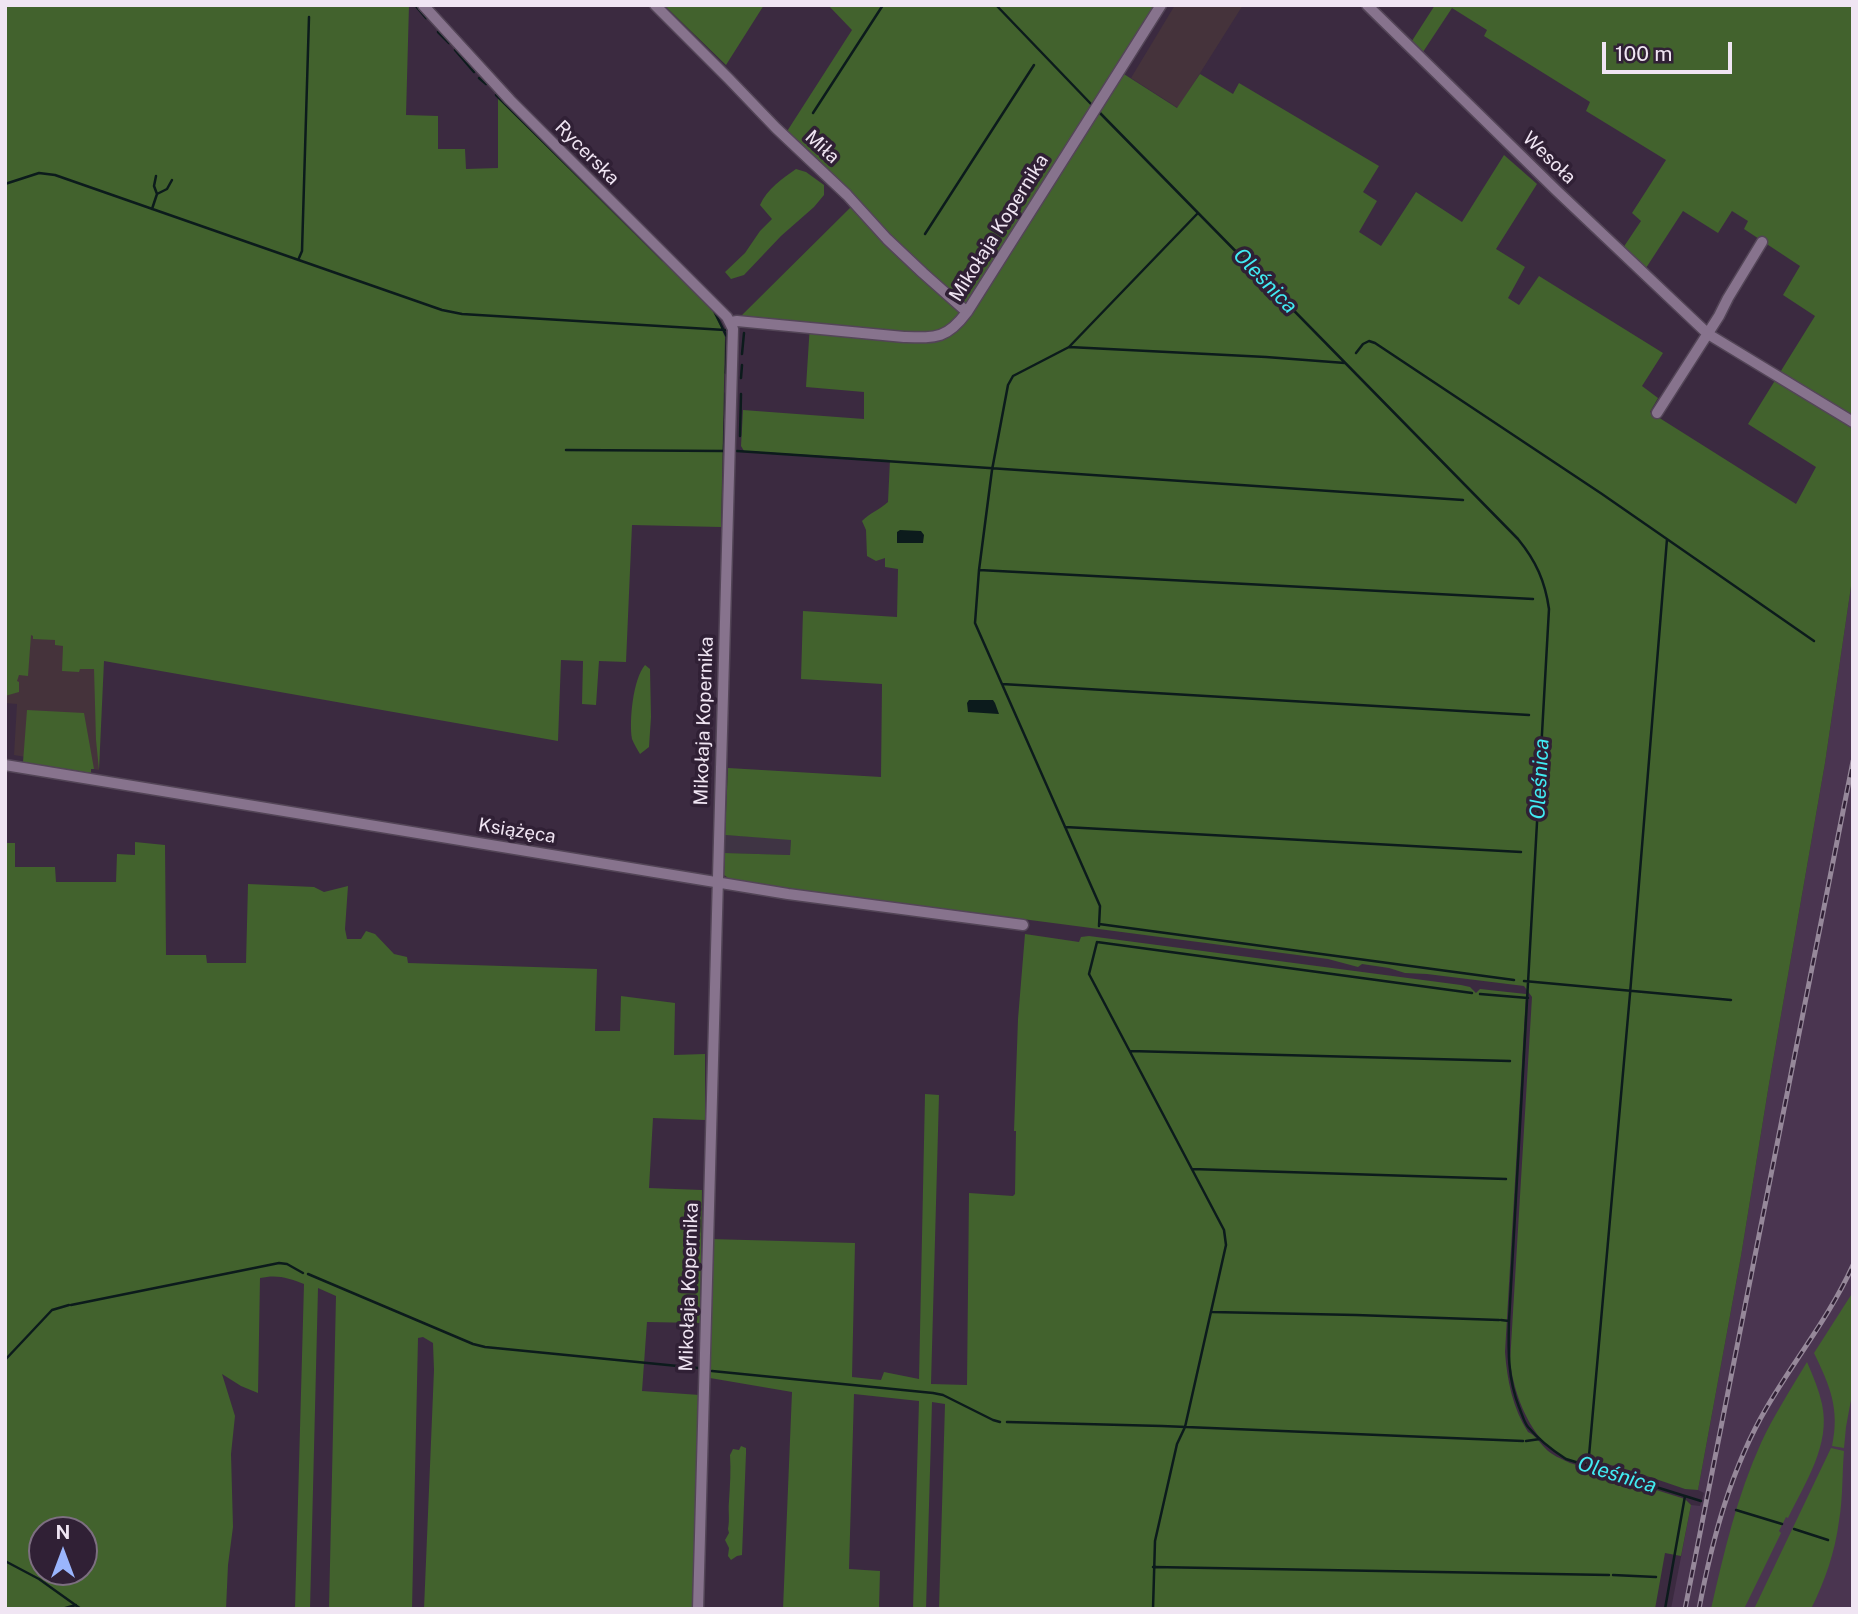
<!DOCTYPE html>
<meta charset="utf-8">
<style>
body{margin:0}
#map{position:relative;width:1858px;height:1614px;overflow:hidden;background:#3b2a40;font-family:"Public Sans",sans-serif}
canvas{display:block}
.frame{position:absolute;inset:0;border:7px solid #f0e5f3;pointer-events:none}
.north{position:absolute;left:28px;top:1516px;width:70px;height:70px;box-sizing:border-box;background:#302035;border:2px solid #7d6f81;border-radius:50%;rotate:0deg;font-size:19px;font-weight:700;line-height:28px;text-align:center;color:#f0e5f3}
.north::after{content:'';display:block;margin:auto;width:24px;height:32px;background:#9ab5fd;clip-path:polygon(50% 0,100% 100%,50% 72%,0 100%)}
.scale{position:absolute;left:1602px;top:42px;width:130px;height:32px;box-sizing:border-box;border:4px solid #f0e5f3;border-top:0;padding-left:9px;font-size:21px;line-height:24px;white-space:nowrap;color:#f0e5f3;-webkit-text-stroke:5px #302035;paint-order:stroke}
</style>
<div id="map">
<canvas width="1858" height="1614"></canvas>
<div class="frame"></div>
<div class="north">N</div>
<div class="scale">100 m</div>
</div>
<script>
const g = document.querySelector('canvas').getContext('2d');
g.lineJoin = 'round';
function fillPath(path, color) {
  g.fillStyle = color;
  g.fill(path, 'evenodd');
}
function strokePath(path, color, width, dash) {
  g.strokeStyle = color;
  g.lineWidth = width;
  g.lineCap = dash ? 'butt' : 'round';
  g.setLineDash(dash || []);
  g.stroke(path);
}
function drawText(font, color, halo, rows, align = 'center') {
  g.font = font + ' "Public Sans",sans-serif';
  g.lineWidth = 7;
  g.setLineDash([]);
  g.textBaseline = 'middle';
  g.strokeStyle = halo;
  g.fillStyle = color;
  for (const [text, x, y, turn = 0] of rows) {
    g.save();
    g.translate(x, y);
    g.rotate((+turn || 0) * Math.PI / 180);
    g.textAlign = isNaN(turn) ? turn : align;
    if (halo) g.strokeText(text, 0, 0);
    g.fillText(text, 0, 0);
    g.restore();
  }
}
const commercial = new Path2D(`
 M725 835 791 839 790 855 725 853Z`);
const built = new Path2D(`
 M1853 573V1609H1671L1691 1505 1700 1506 1704 1493 1698 1490 1741 1256 1769 1084 1825 763Z`);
const education = new Path2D(`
 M1175 5H1243L1178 108 1131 78Z
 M5 592 105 593 99 770 14 755 17 704 5 703Z`);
const green = new Path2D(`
 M5 5H409L406 115 438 116V149H465L466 169 498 168V93L713 309 725 337 721 527 632 525 626 662 599 661 596 705 582 704 583 661 561 660 558 741 104 661 99 770 96 740 94 669H80L79 672 62 671 63 646 55 645V640L33 639V636L31 635 28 676 19 675 17 681 19 682V692L5 696Z
 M664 5H764L726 65Z
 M828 5H1155L1116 69 1177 108 1200 74 1233 94 1239 83 1379 166 1363 192 1377 201 1359 232 1381 246 1416 192 1462 222 1504 155 1537 184 1496 249 1525 267 1508 298 1519 305 1539 276 1663 353 1642 386 1658 398 1650 412 1796 504 1816 467 1748 424 1815 316 1783 295 1800 266 1744 229 1748 221 1732 211 1718 233 1683 211 1646 268 1623 248 1641 221 1632 213 1666 160 1586 111 1590 102 1484 36 1487 30 1452 8 1419 58 1408 47 1435 5H1853V573L1825 763 1769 1084 1741 1256 1698 1490 1685 1489C1658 1480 1630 1469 1602 1463 1595 1462 1587 1464 1580 1463 1536 1454 1515 1401 1510 1362L1532 997 1524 986 1427 974 1405 973 1389 968 1362 964 1358 967 1328 959 732 881 724 875 725 853 790 855 791 840 725 835 728 768 881 777 882 684 801 679 803 611 897 617 898 569 885 567V558L876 561 867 556 866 530 862 521C870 513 879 510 888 502L890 460 744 451 741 446 743 410 864 419V392L806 387 810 324 741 316 853 205 784 136 852 30Z
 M796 169 806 172 824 185V195L814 207 781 236 744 275 731 279 725 272 745 253 760 231 772 219 760 205C767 189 782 179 796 169Z
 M645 665 650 669 651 717 649 747 640 754C637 749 634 744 632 739 629 721 633 679 645 665Z
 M27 710 84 713 94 769H91V773L23 762Z
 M135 842 165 845 166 955H206L207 963H246L248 884 314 887 324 892 348 886 345 929 347 939H361L366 931 375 934 394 954 407 957 408 963 597 969 595 1031H620L621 996 675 1003 674 1055 705 1054V1120L653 1118 649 1188 702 1190 700 1323 647 1322 642 1391 700 1395 692 1609H424L434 1370 433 1343 423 1337 418 1338 412 1609H329L336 1296 318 1288 310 1609H295L304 1284C289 1278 277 1274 260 1278L258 1393 241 1386 222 1374 235 1416 231 1454 233 1527 228 1565 226 1609H5V843H15V867H55L56 882H116L117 854 135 855ZM42 1530H84V1572H42Z
 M1025 934 1079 942 1081 937 1089 936 1461 985 1470 987 1476 993 1480 989 1526 994 1505 1352C1507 1380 1513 1409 1528 1432 1536 1436 1539 1442 1545 1448 1551 1455 1562 1459 1570 1463L1685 1499 1691 1505 1681 1556 1665 1553 1655 1609H939L945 1404 932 1402 926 1609H913L919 1401 854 1394 849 1569 880 1571 879 1609H783L792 1392 710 1378V1239L855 1243 852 1377 881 1380 884 1372 919 1379 925 1094 939 1095 931 1384 967 1385 969 1193 1013 1196 1015 1194 1016 1131H1014L1018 1019Z
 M1853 1292V1389L1846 1427 1844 1448 1832 1446C1840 1409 1830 1386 1814 1353Z
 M1807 1362C1813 1376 1819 1390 1822 1404 1831 1445 1805 1483 1788 1518L1786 1517 1779 1531 1781 1533 1744 1609H1711C1724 1552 1737 1496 1761 1443 1774 1415 1791 1389 1807 1362Z
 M741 1446 746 1448V1453L742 1555 737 1556 731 1560 728 1556 729 1548 725 1540 729 1533 728 1529C730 1520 728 1510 729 1501 730 1486 731 1470 730 1455L733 1449 739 1450Z
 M1831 1448 1844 1451C1842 1474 1843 1498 1839 1521 1835 1552 1825 1581 1811 1609H1754Z`);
const water = new Path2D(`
 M900 530 921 531 924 535 923 543H897V532Z
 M969 700H993L995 703 999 714 968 712 967 703Z`);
const stream = new Path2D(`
 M415 5 426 18
 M996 5 1091 104
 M438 32 449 43
 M455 50 474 72
 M479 78 486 84
 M496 95 663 260
 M813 113 883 5
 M1100 113 1518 539C1536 561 1545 581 1549 609L1509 1321C1508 1352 1508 1379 1519 1407 1522 1414 1524 1422 1528 1427 1539 1440 1552 1450 1566 1459L1701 1501
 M5 184 39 173 55 175 442 310 462 314 725 330
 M157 194 167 189 172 180
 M152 209 157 194 154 186 156 176
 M925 234 1034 65
 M299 258 302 251 309 17
 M713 309 727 337 726 373
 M1069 347 1266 357 1345 363
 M1356 353 1363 344 1369 341 1375 343 1602 494 1814 641
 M742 354 744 333
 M741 378 742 365
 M740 436 741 394
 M566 450 724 451 726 393
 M737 451 1463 500
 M979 570 1533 599
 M1002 684 1529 715
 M1065 827 1521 852
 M1099 924 1514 980
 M1099 926 1100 906 975 623 979 570 992 470 1008 385 1013 376 1069 347 1198 213
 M1097 942 1089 974 1224 1230 1226 1245 1185 1427 1177 1444 1155 1541 1153 1609
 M1097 942 1472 993
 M1524 981 1731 1000
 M1480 994 1528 998
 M1130 1051 1510 1061
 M1192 1169 1506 1179
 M308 1274 473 1344 485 1347 698 1368
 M71 1305 279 1263 287 1264 303 1273
 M1212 1312 1356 1315 1499 1320
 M1501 1320 1509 1321
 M5 1360 52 1310 69 1305
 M712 1371 933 1393 943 1395 993 1420 1000 1422
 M1007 1422 1162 1426 1523 1441
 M1526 1441 1540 1439
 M1588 1467 1630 994 1667 539
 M1736 1510 1782 1524
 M1794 1529 1828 1540
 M5 1561 39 1579 81 1609
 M1153 1567 1609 1575
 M1613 1575 1656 1577
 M62 1609 76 1605
 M1665 1609 1685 1496`);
const minor = new Path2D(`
 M423 5 510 100 727 317 733 329 698 1609
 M655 5 729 79 776 128 847 195 887 239 923 273 967 312
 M1367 5 1557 191 1708 334 1853 422
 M731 322 737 321 904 337C936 338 947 339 967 312L1161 5
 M1657 413 1719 316 1728 298 1762 242
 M5 765 788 894 1023 925`);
const rail = new Path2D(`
 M1685 1609 1853 761
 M1699 1609C1712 1540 1731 1468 1767 1407 1795 1359 1830 1316 1853 1265`);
const streetNames = [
 ["Miła",822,147,43],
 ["Rycerska",587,153,45],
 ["Wesoła",1549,158,44],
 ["Mikołaja Kopernika",999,228,-58],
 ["Mikołaja Kopernika",704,721,-88],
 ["Książęca",517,831,9],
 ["Mikołaja Kopernika",689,1287,-88]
];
const waterNames = [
 ["Oleśnica",1265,281,46],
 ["Oleśnica",1540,779,-87],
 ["Oleśnica",1617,1475,17]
];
fillPath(commercial, '#3f3444');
fillPath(built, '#4a3550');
fillPath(education, '#45333b');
fillPath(green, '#42622d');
fillPath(water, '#0c1b1c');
strokePath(stream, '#0c1b1c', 2.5);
strokePath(minor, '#534557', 13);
strokePath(minor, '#87738d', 10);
strokePath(rail, '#96889a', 5);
strokePath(rail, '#302035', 2.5, [8]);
drawText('19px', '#f0e5f3', '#302035', streetNames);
drawText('italic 21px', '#41ebf3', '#302035', waterNames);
</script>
